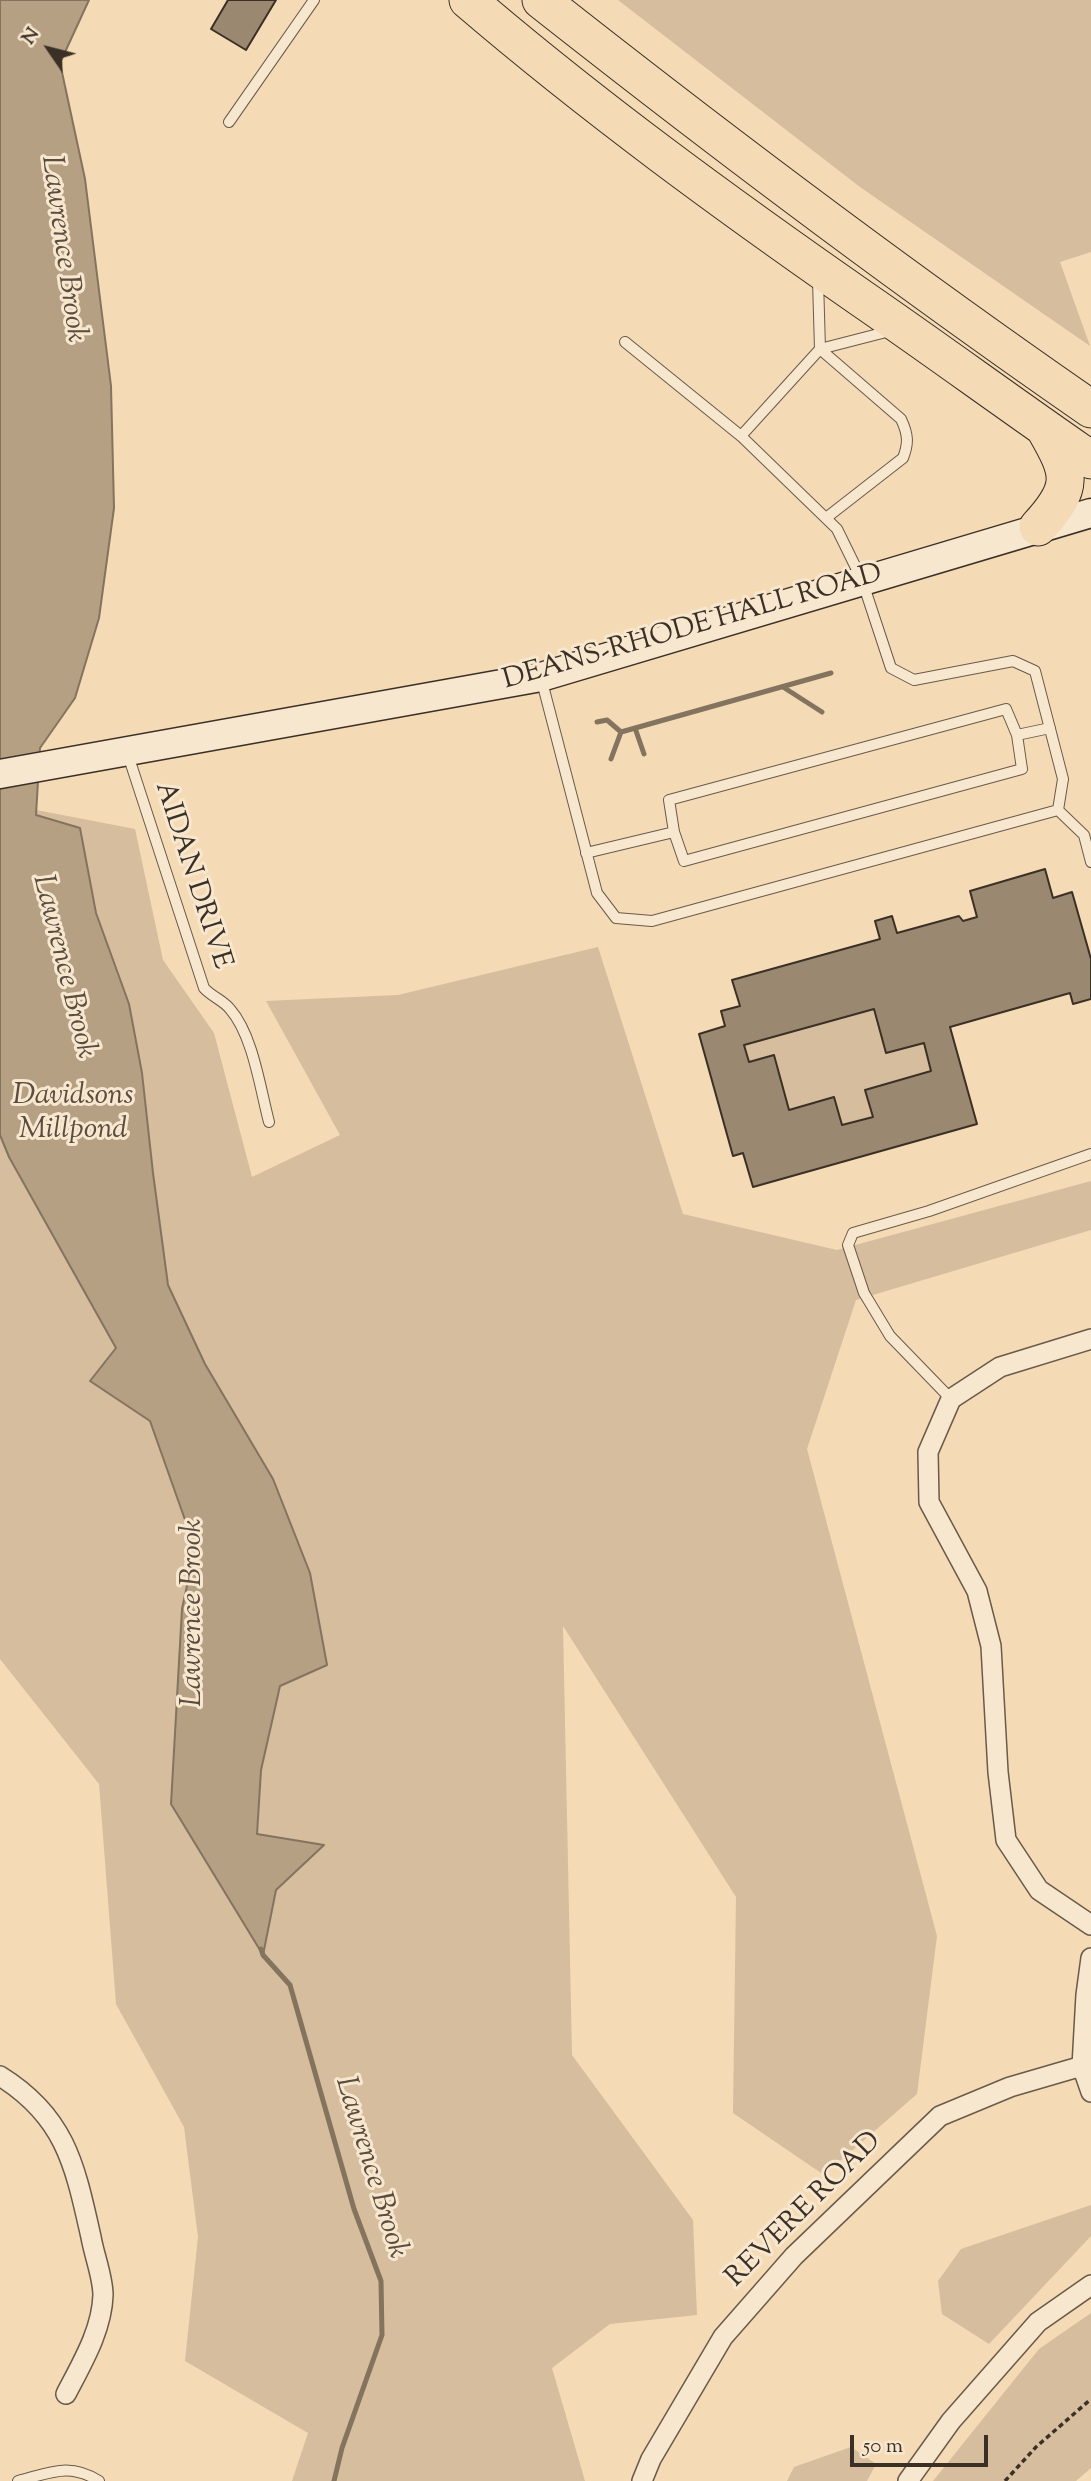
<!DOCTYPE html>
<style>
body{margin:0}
#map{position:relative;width:1091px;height:2481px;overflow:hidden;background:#f4dab5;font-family:"Sorts Mill Goudy",serif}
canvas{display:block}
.north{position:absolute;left:14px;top:14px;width:70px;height:70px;-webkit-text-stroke:5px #f8e7cf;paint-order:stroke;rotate:305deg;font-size:19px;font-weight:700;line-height:28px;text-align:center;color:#3b3026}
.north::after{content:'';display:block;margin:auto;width:24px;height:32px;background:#3b3026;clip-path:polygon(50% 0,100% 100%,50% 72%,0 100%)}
.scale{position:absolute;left:850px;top:2435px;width:138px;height:32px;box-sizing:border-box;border:4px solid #3b3026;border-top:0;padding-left:9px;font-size:21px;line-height:24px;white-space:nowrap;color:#3b3026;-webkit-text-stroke:5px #f8e7cf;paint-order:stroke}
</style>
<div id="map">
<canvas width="1091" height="2481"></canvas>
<div class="north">N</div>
<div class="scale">50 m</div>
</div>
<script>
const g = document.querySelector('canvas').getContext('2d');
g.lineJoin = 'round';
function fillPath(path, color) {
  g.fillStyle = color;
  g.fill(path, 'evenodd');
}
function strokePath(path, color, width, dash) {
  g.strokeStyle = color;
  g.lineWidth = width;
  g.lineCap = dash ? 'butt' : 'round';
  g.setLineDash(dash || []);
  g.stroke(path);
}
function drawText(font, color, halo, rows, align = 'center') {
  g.font = font + ' "Sorts Mill Goudy",serif';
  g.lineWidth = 6;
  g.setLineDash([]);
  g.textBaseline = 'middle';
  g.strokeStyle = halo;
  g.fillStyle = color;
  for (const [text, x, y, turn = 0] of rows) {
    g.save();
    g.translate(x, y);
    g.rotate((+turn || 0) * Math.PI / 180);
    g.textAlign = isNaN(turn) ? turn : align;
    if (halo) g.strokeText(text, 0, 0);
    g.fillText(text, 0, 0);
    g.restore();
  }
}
const green = new Path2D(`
 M618 0H1091V252L1060 262 1090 346 860 187Z
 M0 803 135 829 163 960 214 1033 252 1177 340 1135 266 1001 398 995 598 947 683 1214 837 1250 1091 1181V1230L856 1300 807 1449 937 1936 917 2094 824 2175 733 2113 736 1897 563 1626 572 2055 693 2220 697 2315 610 2324 552 2368 585 2481H292L308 2433 185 2361 198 2237 184 2127 116 2004 99 1784 0 1659Z
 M874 1009 886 1053 924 1043 931 1071 866 1090 873 1117 842 1125 834 1097 789 1110 775 1055 749 1062 744 1045Z
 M1091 2205V2236L989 2344 942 2314 938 2281 961 2249Z
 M1091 2313V2468L1076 2481H933L1039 2349Z
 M851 2447 876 2464 867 2481H787L794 2467Z`);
const water = new Path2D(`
 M0 0H89L60 63 85 179 111 386 114 508 99 618 75 698 40 748 36 815 80 828 96 913 129 1004 142 1073 153 1173 168 1285 205 1364 273 1479 310 1573 327 1665 280 1686 261 1770 257 1834 324 1845 276 1890 263 1955 171 1804 182 1609 195 1548 150 1421 90 1381 116 1348 9 1157 0 1135Z`);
const stream = new Path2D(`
 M783 687 822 712
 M597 722 607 720 621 732
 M635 728 644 754
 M611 759 621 732 831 673
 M261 1949 263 1955 290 1985 354 2209 381 2281 382 2335 342 2448 334 2481`);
const building = new Path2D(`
 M228 0H276L246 50 211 29Z
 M1045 869 1053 898 1072 892 1091 959V999L1073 1004 1070 993 950 1027 977 1124 753 1187 743 1153 733 1156 699 1034 725 1026 721 1011 740 1006 732 980 880 939 875 921 892 916 897 933 959 916 963 921 977 917 970 891ZM874 1009 886 1053 924 1043 931 1071 865 1090 873 1117 842 1125 834 1097 789 1110 774 1055 749 1062 744 1045Z`);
const path = new Path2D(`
 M1005 2481 1036 2447 1091 2399`);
const lane = new Path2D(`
 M229 122 314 0
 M818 280 820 349 890 331
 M625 342 741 436
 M541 678 597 893 616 918 652 921 1058 810 1063 779 1035 671 1013 661 914 680 891 668 862 580 837 529 741 436 820 349 901 419C908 434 909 443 903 458L826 518
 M1017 735 1022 769 684 861 674 832 669 800 1006 709 1017 735 1050 728
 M128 755 204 988C212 997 223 1000 230 1009 253 1035 260 1088 269 1122
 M1058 810 1084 835 1091 862
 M586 853 674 832
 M951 1399 890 1336 864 1293 848 1245 853 1233 929 1211 1091 1154
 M18 2481C50 2473 69 2462 99 2481`);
const street = new Path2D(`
 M1091 1339 1000 1367 951 1399 928 1452 929 1502 977 1591 991 1646 998 1772 1006 1840 1039 1890 1091 1925
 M1091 1958 1086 1995 1082 2066 1091 2092
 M0 2076C66 2117 75 2166 91 2237 94 2255 103 2277 103 2295 102 2330 82 2363 66 2394
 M642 2481 651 2459 723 2337 794 2256 940 2116 1010 2087 1082 2066
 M908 2481 951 2421 1038 2322 1091 2285`);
const secondary = new Path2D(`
 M0 774 541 677 1091 513`);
const highway = new Path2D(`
 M468 0C593 107 726 204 861 298 938 351 1014 407 1091 460
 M541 0C721 142 903 279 1091 409
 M1038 527C1075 487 1071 474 1045 429`);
const streetNames = [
 ["DEANS-RHODE HALL ROAD",693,629,-16],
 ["AIDAN DRIVE",191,876,72],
 ["REVERE ROAD",805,2211,-45]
];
const waterNames = [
 ["Lawrence Brook",61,249,82],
 ["Lawrence Brook",62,967,76],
 ["Davidsons",73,1098],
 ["Millpond",73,1132],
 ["Lawrence Brook",195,1613,-90],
 ["Lawrence Brook",369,2168,73]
];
fillPath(green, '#d5bd9d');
fillPath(water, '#b5a084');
strokePath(water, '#84735e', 2);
strokePath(stream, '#84735e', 5);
fillPath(building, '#9b8870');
strokePath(building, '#3b3026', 2);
strokePath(lane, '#695a4a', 12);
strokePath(street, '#695a4a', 22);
strokePath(secondary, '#3b3026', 31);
strokePath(highway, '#3b3026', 39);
strokePath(path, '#3b3026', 3.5, [5, 3.5]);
strokePath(lane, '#f8e7cf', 10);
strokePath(street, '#f8e7cf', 19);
strokePath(secondary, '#f8e7cf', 28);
strokePath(highway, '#f4dab5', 37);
drawText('28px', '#3b3026', '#f8e7cf', streetNames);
drawText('italic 30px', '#5a4c3e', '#f8e7cf', waterNames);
</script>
